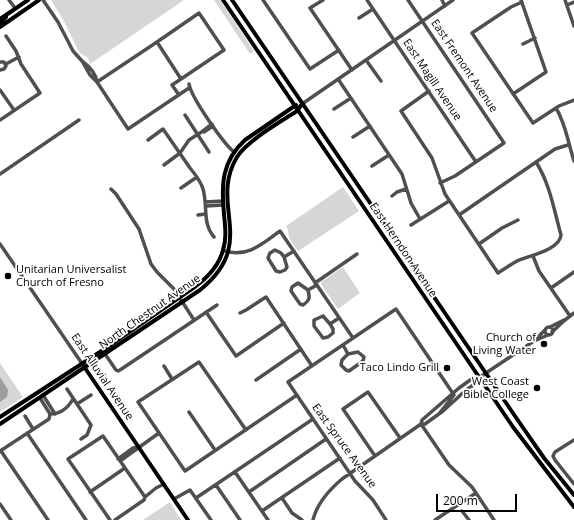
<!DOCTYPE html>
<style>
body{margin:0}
#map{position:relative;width:574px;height:520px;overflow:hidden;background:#fff;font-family:"Open Sans",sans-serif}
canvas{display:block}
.scale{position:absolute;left:436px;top:494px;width:81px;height:18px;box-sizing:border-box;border:2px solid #000;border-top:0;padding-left:5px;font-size:12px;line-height:14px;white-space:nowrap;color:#000;-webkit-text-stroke:3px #fff;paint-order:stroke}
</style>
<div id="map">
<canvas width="574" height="520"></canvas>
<div class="scale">200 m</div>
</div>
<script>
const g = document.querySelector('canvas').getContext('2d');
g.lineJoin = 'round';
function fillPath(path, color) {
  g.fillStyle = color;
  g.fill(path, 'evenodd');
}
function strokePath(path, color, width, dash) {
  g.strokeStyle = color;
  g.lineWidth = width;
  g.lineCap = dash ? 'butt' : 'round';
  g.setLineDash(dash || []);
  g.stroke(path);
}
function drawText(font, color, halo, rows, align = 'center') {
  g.font = font + ' "Open Sans",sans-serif';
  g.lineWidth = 3.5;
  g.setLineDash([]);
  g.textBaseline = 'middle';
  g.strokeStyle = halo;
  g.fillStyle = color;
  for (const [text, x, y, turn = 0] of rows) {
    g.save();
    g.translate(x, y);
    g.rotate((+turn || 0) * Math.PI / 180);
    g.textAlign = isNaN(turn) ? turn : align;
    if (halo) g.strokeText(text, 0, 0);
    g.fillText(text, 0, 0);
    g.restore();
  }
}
const green = new Path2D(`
 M51 0H184L90 64 88 58 80 53 76 46 65 23Z
 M214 0H220L254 51 250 54Z
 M343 187 359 211 298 251 289 238 288 230 286 226Z
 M343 267 360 293 338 309 321 284V282Z
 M0 363 23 397 0 412Z
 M170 502 181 520H143Z`);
const water = new Path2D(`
 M0 377 8 390 7 397 0 402Z`);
const minor = new Path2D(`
 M9 0 15 8
 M43 0 58 22 73 51 82 61
 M263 0 310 69 339 50
 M323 0 310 8 352 70
 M367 0 476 162
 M408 0 504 143 455 176 440 183
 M442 0 445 6
 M565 0 574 26
 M522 2 511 7 472 33 533 123 559 106 574 100
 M567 5 574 2
 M359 18 373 9
 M157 42 199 13 224 50 181 79
 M523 44 535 38
 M366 60 381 81
 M82 61C90 67 96 73 97 82L90 75Z
 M0 62H4L6 66 4 69 0 70
 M6 64 19 57
 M338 79 402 174 411 203 420 219
 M189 84C191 97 223 143 234 152
 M0 90 14 110
 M429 91 401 111 432 158 445 194 498 273C504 269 510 265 517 261 528 256 560 250 561 235 554 210 550 184 536 162
 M513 94 546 72 521 0
 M179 95 172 85 181 79 157 42 97 82 128 129 189 88
 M302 104 453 0
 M556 108C566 124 568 143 574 161
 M334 109 351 98
 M185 115 209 152
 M0 120 40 93 21 64 16 51 6 36
 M212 124 203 131 204 132 213 126
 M353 137 370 126
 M148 140 163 129C172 142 181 155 190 168 195 174 201 182 203 189 208 206 202 223 214 237
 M164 165 180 153 189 140 203 131
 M372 166 389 155
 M0 174 79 120
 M181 188 197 177
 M111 189 116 194 139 229 151 264 157 272 174 289 194 320
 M392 196 397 192 406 189
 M205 202 223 201
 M206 206 223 205
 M198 215 205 214
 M459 215 555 149 568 145
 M411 225 449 201
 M0 244 83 365
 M479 244 502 228 518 220
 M225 251C248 258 263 243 280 231L353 338
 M533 256 539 271 570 316
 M284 257 281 253 275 250 270 253 268 258 276 271 280 272 285 270 287 267 284 257 294 251
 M315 283 357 254
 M551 288 574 272
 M308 290 298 283 292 287 291 291 300 304 303 305C310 300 310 298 308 290L317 285
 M206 312 236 356 284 323
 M240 313 246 310 266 297 312 366
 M330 324 323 316 314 320V326L323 338 328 337 333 333V329L330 324 339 318
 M550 327 564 320
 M545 331a4 4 0 1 1 8 0a4 4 0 1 1-8 0Z
 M552 332 565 320 574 313
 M534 341 545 330
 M343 345 348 354 342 360 341 365 346 370 349 371 363 361 364 357 358 352 348 354
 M105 354 116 370 118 371 120 370 217 305
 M164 366 172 379
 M256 380 301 349
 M67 389 91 425 87 435 81 439
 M43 395 55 414
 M40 398 50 414
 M77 404 91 395
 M189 412 215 450
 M50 414C61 414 68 408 73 399
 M25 416 33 429
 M421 424 449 465 472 487 494 520
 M421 424 422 420 459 388 473 378H479
 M246 430 199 362 138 402 185 471 297 395
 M27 433 86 520
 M574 440 555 452 553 456 555 460 574 484
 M0 451 49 419 50 414
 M1 451 48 520
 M375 456 343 409 368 392 400 438
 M118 459 133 448 138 447
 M120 461 159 433
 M235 472 268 520
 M216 485 240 520
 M90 492 125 468
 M249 492 326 439
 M145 497 156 488 164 484
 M196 498 313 419
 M282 498 292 513 302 520
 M174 499 190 490 211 520
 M0 504 11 520
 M262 511 340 458
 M462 511 469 520
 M110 520 68 459 103 436 145 497 144 500 115 520
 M313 520C317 503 329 490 342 479L421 424H425L443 411 465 391 476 383 479 378 489 371 534 341 548 335
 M386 520 373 500 355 481 288 382 396 309 454 395 438 415
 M435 520 476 493`);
const major = new Path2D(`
 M223 0 513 427 574 507
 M232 0 517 419 544 458 574 495
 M0 19 28 0
 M0 23 6 17
 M0 27 39 0
 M85 368 188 520
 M0 417 103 350 196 286C208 277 219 266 223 250 227 238 225 226 224 214 221 184 222 161 245 140L296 105
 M0 424 200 290C259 243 208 205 237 157 247 141 280 122 297 111L302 104`);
const markers = [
 [8,276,4,"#000"],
 [544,344,4,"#000"],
 [447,368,4,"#000"],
 [537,388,4,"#000"]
];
const streetNames = [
 ["East Fremont Avenue",464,66,56],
 ["East Magill Avenue",432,80,56],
 ["East Herndon Avenue",403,250,56],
 ["North Chestnut Avenue",150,312,-35],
 ["East Alluvial Avenue",102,377,56],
 ["East Spruce Avenue",344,446,54]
];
const poiNames = [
 ["Unitarian Universalist",16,270,"left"],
 ["Church of Fresno",16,283,"left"],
 ["Church of",536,338],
 ["Living Water",536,351],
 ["Taco Lindo Grill",439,368],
 ["West Coast",529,382],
 ["Bible College",529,395]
];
fillPath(green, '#d6d6d6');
fillPath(water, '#9d9d9d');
strokePath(minor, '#4f4f4f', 3.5);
strokePath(major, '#000', 4);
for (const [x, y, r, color] of markers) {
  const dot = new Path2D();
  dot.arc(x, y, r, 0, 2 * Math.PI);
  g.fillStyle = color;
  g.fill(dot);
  strokePath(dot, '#fff', 1.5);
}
drawText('11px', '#000', '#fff', streetNames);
drawText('11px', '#000', '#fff', poiNames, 'right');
</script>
